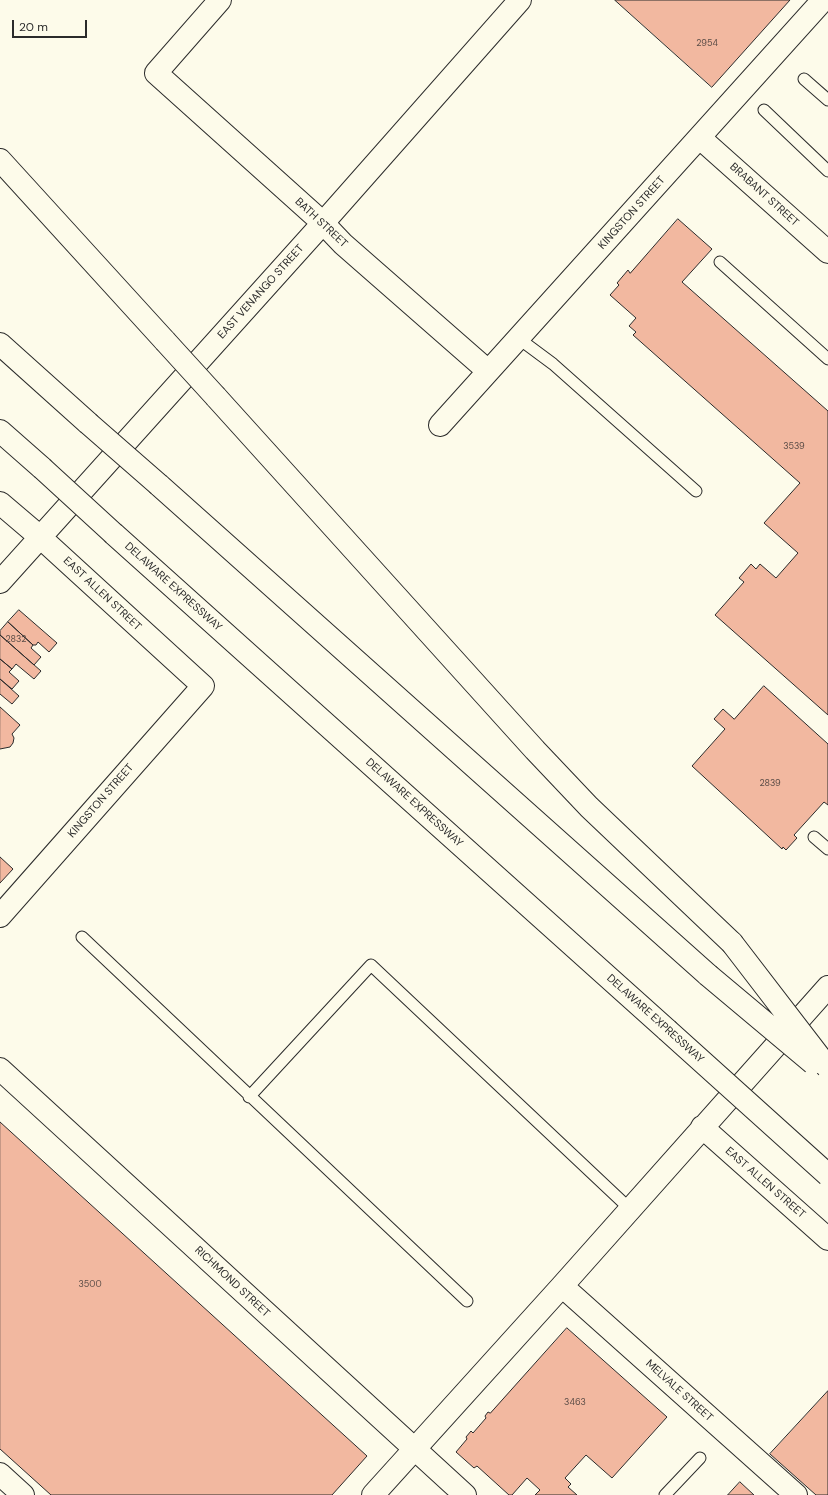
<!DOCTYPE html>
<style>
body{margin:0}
#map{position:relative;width:828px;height:1495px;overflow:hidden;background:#fdfbea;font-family:"DM Sans",sans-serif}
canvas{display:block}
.scale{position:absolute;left:12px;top:20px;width:75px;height:18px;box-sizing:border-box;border:2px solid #2b2b2b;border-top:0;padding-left:5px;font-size:12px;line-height:14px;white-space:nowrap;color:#2b2b2b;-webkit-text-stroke:3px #fdfbea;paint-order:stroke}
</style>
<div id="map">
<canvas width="828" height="1495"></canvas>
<div class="scale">20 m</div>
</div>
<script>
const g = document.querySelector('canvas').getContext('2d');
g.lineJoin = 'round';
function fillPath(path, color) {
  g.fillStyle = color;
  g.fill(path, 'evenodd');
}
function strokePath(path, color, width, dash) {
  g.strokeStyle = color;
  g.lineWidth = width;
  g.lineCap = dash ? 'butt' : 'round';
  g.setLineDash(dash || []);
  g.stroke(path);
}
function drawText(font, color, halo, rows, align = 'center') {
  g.font = font + ' "DM Sans",sans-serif';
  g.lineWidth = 3;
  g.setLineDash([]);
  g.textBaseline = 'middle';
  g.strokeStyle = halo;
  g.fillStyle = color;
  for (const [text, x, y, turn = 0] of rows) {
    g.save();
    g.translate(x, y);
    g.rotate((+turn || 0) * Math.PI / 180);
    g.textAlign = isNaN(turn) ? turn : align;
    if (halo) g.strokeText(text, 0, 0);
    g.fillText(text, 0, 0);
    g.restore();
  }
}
const building = new Path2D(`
 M615 0H790L712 87Z
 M678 219 712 249 682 282 828 411V715L715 615 744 582 739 578 751 564 756 569 760 564 776 578 798 553 764 523 800 483 633 335 636 332 629 326 636 318 610 295 619 285 617 283 628 270 630 273Z
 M19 610 57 643 49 652 38 642 36 645H33L8 622Z
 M8 622 33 645 31 648 41 657 34 665 0 635V631Z
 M0 635 41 671 34 679 16 664 12 669 0 659Z
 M0 659 12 669 9 672 19 681 12 689 0 679Z
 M0 679 19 696 12 704 0 694Z
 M764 686 828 744V805L824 802 794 835 797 838 786 850 783 847 782 849 692 766 725 729 714 719 723 709 734 719Z
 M0 707 20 725 12 734 14 738 13 743 10 747 0 749Z
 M0 857 13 869 0 883Z
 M0 1122 367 1456 332 1495H51L0 1449Z
 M567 1328 667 1417 612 1478 586 1455 565 1478 571 1484 568 1487 577 1495H535L540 1490 527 1478 512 1495H509L477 1466 474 1468 456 1452 467 1439 466 1437 471 1431 473 1433 486 1418 485 1416 488 1412 490 1413Z
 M828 1391V1495H816L770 1454Z
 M740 1482 754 1495H728Z`);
const lane = new Path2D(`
 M804 79 828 100
 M764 110 828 171
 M720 262 828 359
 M518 338 553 364 696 491
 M814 837 828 849
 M82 937 467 1301
 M249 1097 371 965 630 1209
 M665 1495 700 1458`);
const street = new Path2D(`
 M220 0 156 73 323 223 343 244 488 371
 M700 138 828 252
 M440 425 823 0
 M0 503 40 537 203 686 0 916
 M0 582 323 223 520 0
 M702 1127 828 1239
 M562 1286 796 1495
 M0 1474 23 1495
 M373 1495 562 1286 828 987`);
const secondary = new Path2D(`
 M0 1069 465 1495`);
const highway = new Path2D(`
 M0 160 165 341
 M0 344 88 423
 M216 397 535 750 589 807 732 943
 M0 431 42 468
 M159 485 708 975
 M114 534 667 1030`);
const highwayBridge = new Path2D(`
 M165 341 216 397
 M88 423 159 485
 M42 468 114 534
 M732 943 828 1068
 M708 975 813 1063
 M667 1030 828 1175`);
const numberNames = [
 ["2954",707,44],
 ["3539",794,447],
 ["2832",16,640],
 ["2839",770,784],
 ["3500",90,1285],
 ["3463",575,1403]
];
const streetNames = [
 ["BRABANT STREET",764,195,42],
 ["KINGSTON STREET",632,213,-48],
 ["BATH STREET",321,223,43],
 ["EAST VENANGO STREET",261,292,-48],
 ["DELAWARE EXPRESSWAY",173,587,42],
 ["EAST ALLEN STREET",102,594,43],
 ["KINGSTON STREET",101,801,-49],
 ["DELAWARE EXPRESSWAY",414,803,42],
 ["DELAWARE EXPRESSWAY",655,1019,42],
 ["EAST ALLEN STREET",765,1183,41],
 ["RICHMOND STREET",232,1282,43],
 ["MELVALE STREET",679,1391,42]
];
fillPath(building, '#f2b8a0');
strokePath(building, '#2b2b2b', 1);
strokePath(lane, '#2b2b2b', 13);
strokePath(street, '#2b2b2b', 24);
strokePath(secondary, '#2b2b2b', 24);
strokePath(highway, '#2b2b2b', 24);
strokePath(lane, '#fdfbea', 11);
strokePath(street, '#fdfbea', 22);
strokePath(secondary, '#fdfbea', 22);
strokePath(highway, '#fdfbea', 22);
strokePath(highwayBridge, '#2b2b2b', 24, []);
strokePath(highwayBridge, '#fdfbea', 22);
drawText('9px', '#5d4e48', null, numberNames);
drawText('11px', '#2b2b2b', '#fdfbea', streetNames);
</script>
